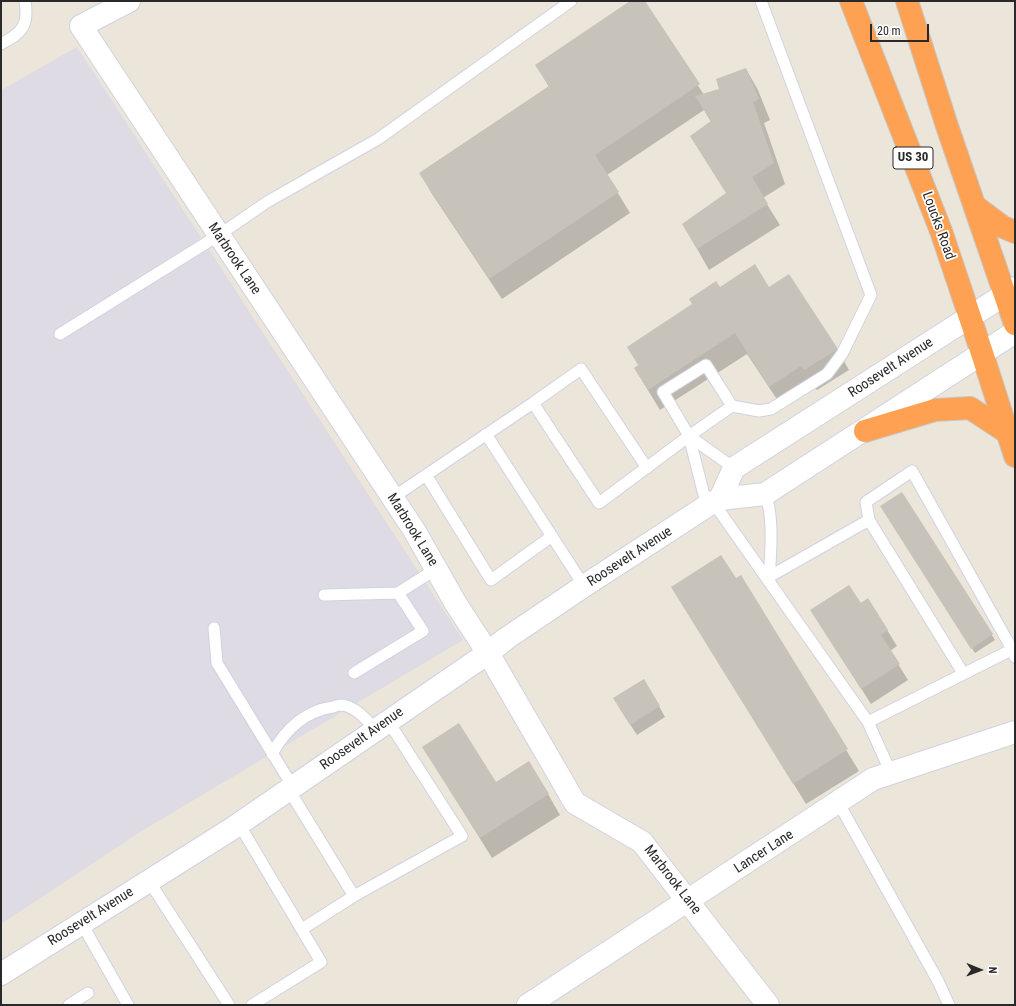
<!DOCTYPE html>
<style>
body{margin:0}
#map{position:relative;width:1016px;height:1006px;overflow:hidden;background:#ece5da;font-family:"Roboto Condensed",sans-serif}
canvas{display:block}
.frame{position:absolute;inset:0;border:2px solid #292929;pointer-events:none}
.north{position:absolute;left:960px;top:950px;width:40px;height:40px;-webkit-text-stroke:3px #fff;paint-order:stroke;rotate:91deg;font-size:11px;font-weight:700;line-height:16px;text-align:center;color:#292929}
.north::after{content:'';display:block;margin:auto;width:14px;height:18px;background:#292929;clip-path:polygon(50% 0,100% 100%,50% 72%,0 100%)}
.scale{position:absolute;left:870px;top:24px;width:59px;height:18px;box-sizing:border-box;border:2px solid #292929;border-top:0;padding-left:5px;font-size:12px;line-height:14px;white-space:nowrap;color:#292929;-webkit-text-stroke:3px #fff;paint-order:stroke}
</style>
<div id="map">
<canvas width="1016" height="1006"></canvas>
<div class="frame"></div>
<div class="north">N</div>
<div class="scale">20 m</div>
</div>
<script>
const g = document.querySelector('canvas').getContext('2d');
g.lineJoin = 'round';
function fillPath(path, color) {
  g.fillStyle = color;
  g.fill(path, 'evenodd');
}
function strokePath(path, color, width, dash) {
  g.strokeStyle = color;
  g.lineWidth = width;
  g.lineCap = dash ? 'butt' : 'round';
  g.setLineDash(dash || []);
  g.stroke(path);
}
function drawText(font, color, halo, rows, align = 'center') {
  g.font = font + ' "Roboto Condensed",sans-serif';
  g.lineWidth = 3.5;
  g.setLineDash([]);
  g.textBaseline = 'middle';
  g.strokeStyle = halo;
  g.fillStyle = color;
  for (const [text, x, y, turn = 0] of rows) {
    g.save();
    g.translate(x, y);
    g.rotate((+turn || 0) * Math.PI / 180);
    g.textAlign = isNaN(turn) ? turn : align;
    if (halo) g.strokeText(text, 0, 0);
    g.fillText(text, 0, 0);
    g.restore();
  }
}
const industrial = new Path2D(`
 M77 47 463 640 140 832 1 924V90Z`);
const shadow = new Path2D(`
 M632 1H643L704 95 721 89 746 69 758 90 770 120 764 123 785 184 763 198 780 225 709 270 683 224 727 194 691 137 711 122 704 110 607 175 630 213 502 299 432 194 420 173 549 87 536 65Z
 M719 288H769L837 349 849 370 817 390 814 386 782 407 747 354 660 410 635 369Z
 M902 493 995 640 975 653 884 511Z
 M740 577 859 771 806 804 685 608Z
 M868 599 897 646 890 651 908 680 871 704 821 626Z
 M659 706 665 717 637 735 620 709Z
 M423 747 496 784 548 794 560 815 492 858Z`);
const building = new Path2D(`
 M630 1H645L700 84 595 155 619 192 489 279 419 173 549 86 535 65Z
 M746 68 759 99 753 102 774 163 752 177 768 204 697 249 682 224 726 193 690 136 711 121 695 96 719 89 716 79Z
 M755 264 769 287 789 274 838 349 804 370 801 366 769 387 735 333 648 390 634 368 638 365 627 347 692 304 689 299 716 281 720 287Z
 M902 492 993 634 971 649 880 506Z
 M721 555 736 578 741 575 848 749 793 784 671 587Z
 M849 585 861 603 868 598 888 630 881 635 900 664 861 689 810 610Z
 M644 679 660 706 630 725 613 698Z
 M459 723 496 782 529 761 549 794 480 838 422 747Z`);
const lane = new Path2D(`
 M1 44C22 33 29 26 25 1
 M60 334 219 235 267 202 378 139 571 1
 M486 434 584 586
 M689 436 734 468
 M647 468 581 369 533 403 599 503 689 436 732 406 759 411 771 409 827 374 842 354 871 295 761 1
 M426 475 491 580 552 536
 M765 494C774 514 771 555 769 577
 M392 498 533 403
 M713 502 868 722 1015 648
 M707 507 689 436 663 392 706 365 732 406
 M869 520 866 502 912 471 1012 649 1015 657
 M767 578 869 520 963 673
 M324 595 398 593
 M214 628 217 663 293 787
 M354 673 423 631 398 593 436 569
 M868 722 891 773
 M272 754C285 730 305 711 333 707 335 706 339 705 342 705 355 706 368 721 376 730
 M289 790 354 896
 M838 802 938 981 949 1005
 M239 824 321 962 252 1005
 M149 881 229 1005
 M82 924 128 1005
 M302 929 354 896 462 836 388 721
 M69 1005 88 993`);
const street = new Path2D(`
 M129 1 81 26 414 530 456 604 488 653 575 803 642 842 768 1005
 M528 1005 873 779 1015 732`);
const secondary = new Path2D(`
 M720 499 734 468 1015 288
 M1 974 230 830 488 653 507 638 584 586 713 502 720 499 765 494 1015 332`);
const highway = new Path2D(`
 M851 1 941 231 982 353 1015 456
 M907 1 947 126 1015 324
 M975 206 1003 227 1015 232
 M865 431 935 410 970 408 1008 433`);
const shields = [
 [913,158,40]
];
const shieldNames = [
 ["US 30",913,158]
];
const streetNames = [
 ["Loucks Road",938,226,70],
 ["Marbrook Lane",234,259,56],
 ["Roosevelt Avenue",891,368,-33],
 ["Marbrook Lane",412,530,58],
 ["Roosevelt Avenue",630,557,-33],
 ["Roosevelt Avenue",362,739,-35],
 ["Lancer Lane",764,852,-33],
 ["Marbrook Lane",672,880,52],
 ["Roosevelt Avenue",91,917,-32]
];
fillPath(industrial, '#dedbe4');
fillPath(shadow, '#0003');
fillPath(building, '#c7c2ba');
strokePath(lane, '#cfd2e3', 13);
strokePath(street, '#cfd2e3', 24);
strokePath(secondary, '#cfd2e3', 24);
strokePath(highway, '#c7c7c7', 24);
strokePath(lane, '#fff', 11);
strokePath(street, '#fff', 22);
strokePath(secondary, '#fff', 22);
strokePath(highway, '#ffa152', 22);
for (const [x, y, w] of shields) {
  const box = new Path2D();
  box.roundRect(x - w / 2, y - 11, w, 22, 3);
  g.fillStyle = '#fff';
  g.fill(box);
  strokePath(box, '#292929', 1);
}
drawText('bold 13px', '#292929', null, shieldNames);
drawText('14px', '#292929', '#fff', streetNames);
</script>
